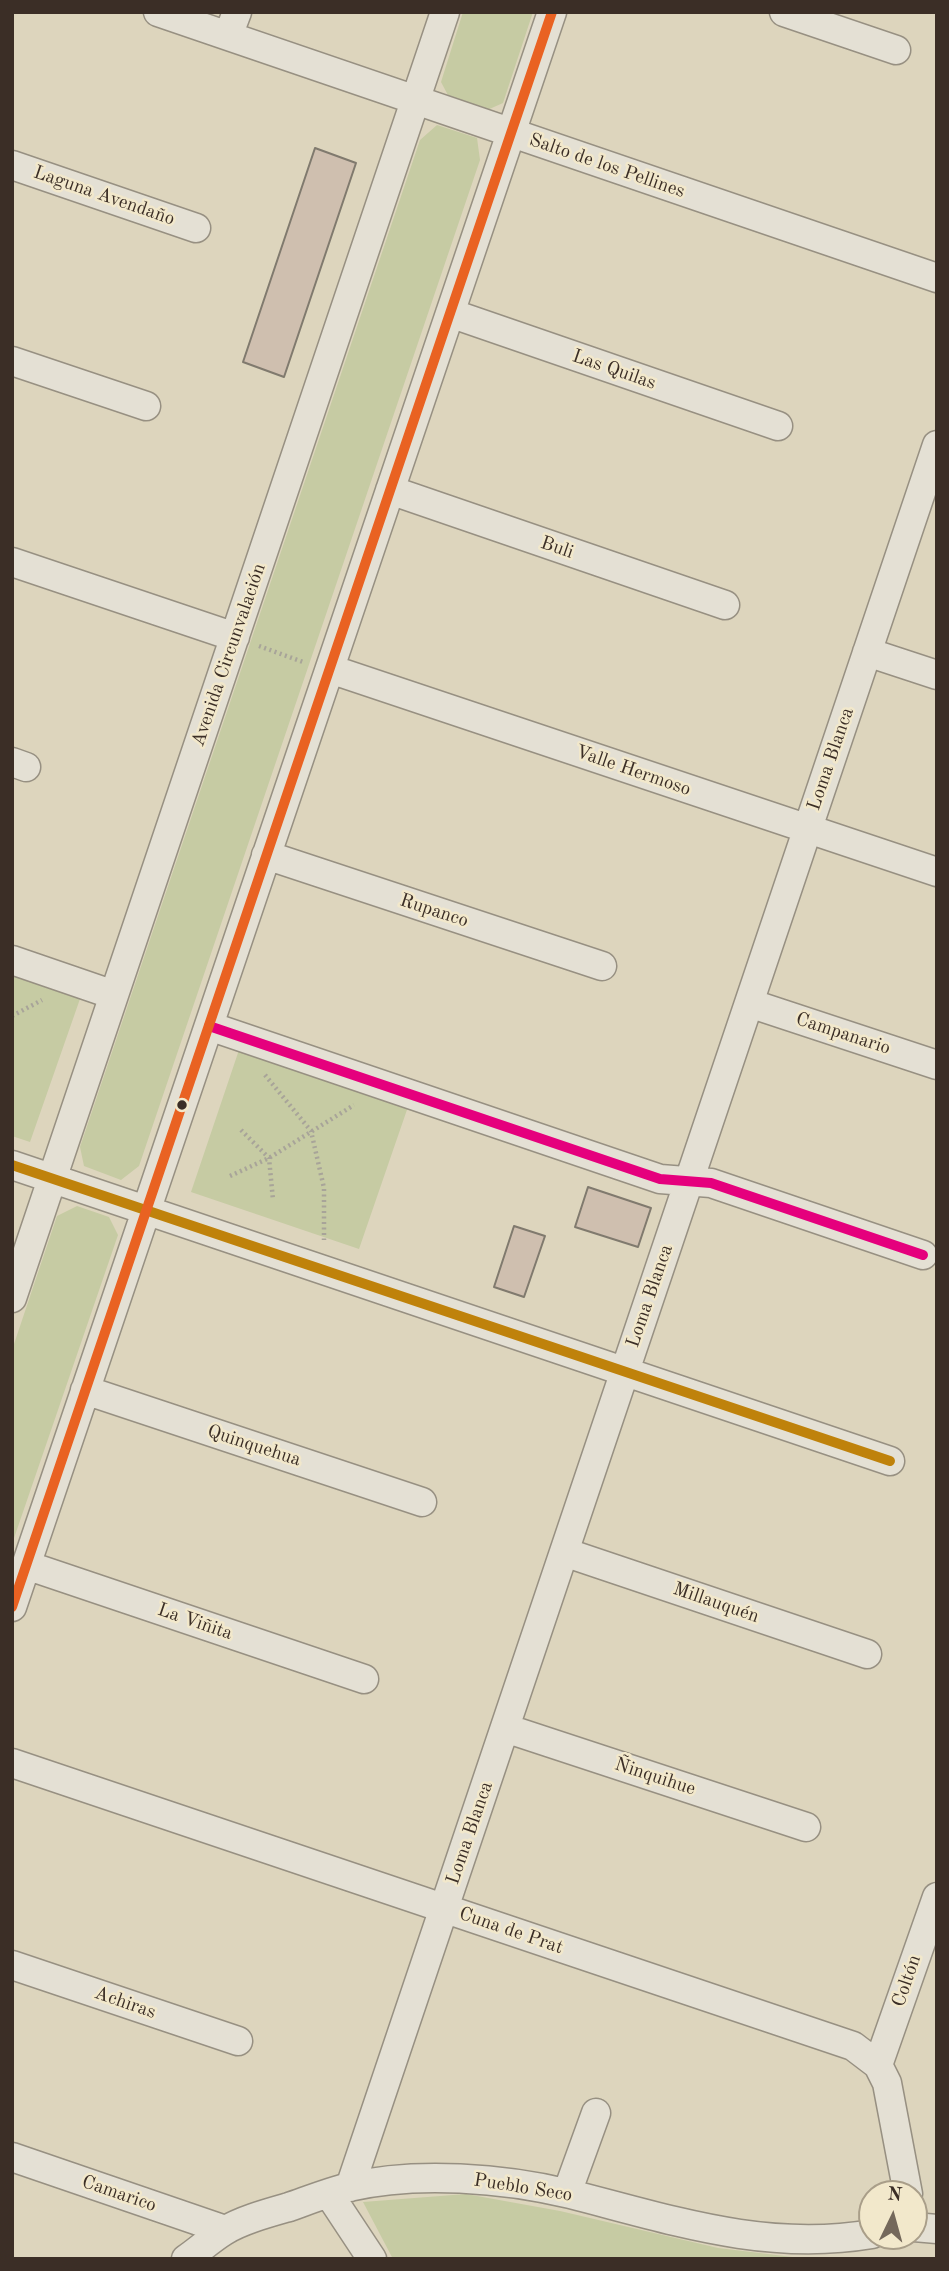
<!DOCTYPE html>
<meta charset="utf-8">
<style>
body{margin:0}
#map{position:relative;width:949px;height:2271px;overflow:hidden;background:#ddd5bd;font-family:"Old Standard TT",serif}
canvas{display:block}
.frame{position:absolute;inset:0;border:14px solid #3b2e26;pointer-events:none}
.north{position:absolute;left:858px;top:2180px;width:70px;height:70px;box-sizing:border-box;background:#f2e8cb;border:2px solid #a99e89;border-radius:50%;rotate:5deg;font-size:19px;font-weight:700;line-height:28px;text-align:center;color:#3b2e26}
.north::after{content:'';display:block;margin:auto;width:24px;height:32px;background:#74685b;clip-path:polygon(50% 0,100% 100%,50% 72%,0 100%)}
</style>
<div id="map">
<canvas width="949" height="2271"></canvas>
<div class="frame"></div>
<div class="north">N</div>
</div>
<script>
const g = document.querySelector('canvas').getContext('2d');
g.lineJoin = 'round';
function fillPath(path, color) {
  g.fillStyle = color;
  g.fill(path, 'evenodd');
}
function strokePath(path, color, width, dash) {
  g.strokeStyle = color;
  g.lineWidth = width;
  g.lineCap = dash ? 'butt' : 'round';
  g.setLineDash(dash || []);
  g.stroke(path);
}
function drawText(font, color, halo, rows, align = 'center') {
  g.font = font + ' "Old Standard TT",serif';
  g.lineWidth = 5;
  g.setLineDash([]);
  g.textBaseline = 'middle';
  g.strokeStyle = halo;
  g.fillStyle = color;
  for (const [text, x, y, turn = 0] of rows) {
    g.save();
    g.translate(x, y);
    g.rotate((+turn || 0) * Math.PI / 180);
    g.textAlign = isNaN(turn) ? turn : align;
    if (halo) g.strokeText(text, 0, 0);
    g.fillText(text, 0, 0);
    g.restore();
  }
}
const green = new Path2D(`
 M463 12H533L503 103 485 111 450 99 441 82Z
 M437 125 477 138 480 160 139 1166 121 1180 84 1166 80 1147 420 140Z
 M12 973 81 996 30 1142 12 1136Z
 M241 1044 410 1101 359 1249 191 1192Z
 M77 1206 109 1217 118 1235 12 1544V1350L57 1216Z
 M466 2194 560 2211 718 2248 809 2259H393L363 2202Z`);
const building = new Path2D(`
 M315 148 356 163 284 377 243 362Z
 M588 1187 651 1208 638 1247 575 1227Z
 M514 1226 545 1236 524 1297 494 1287Z`);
const path = new Path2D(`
 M259 646 303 662
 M12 1016 42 1000
 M265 1075 311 1131 324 1188V1240
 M241 1130 269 1158 273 1200
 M230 1176 269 1158 354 1105`);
const minor = new Path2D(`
 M158 12 937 278
 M784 12 896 50
 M228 36 237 12
 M12 165 196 228
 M450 313 778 426
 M12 361 146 406
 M390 490 725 605
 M12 562 235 637
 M867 652 937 675
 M330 669 937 872
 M12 762 26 767
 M266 855 602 966
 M12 960 114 995
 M749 1003 937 1065
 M209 1026 660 1179 711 1183 923 1255
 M12 1165 890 1461
 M12 1298 445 12
 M85 1390 422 1502
 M564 1552 867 1654
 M26 1565 364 1679
 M12 1607 552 12
 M505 1728 806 1827
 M12 1763 853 2046 878 2065 887 2083 908 2194
 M12 1965 238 2041
 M878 2065 937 1897
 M12 2157 225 2230
 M350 2187 937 445
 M567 2193 596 2113
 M329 2194 372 2259
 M914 2227 937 2229
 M186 2259C199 2250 211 2239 224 2231 242 2220 268 2213 289 2207 309 2200 329 2192 349 2187 416 2171 504 2178 570 2194 672 2220 765 2252 872 2234`);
const bus1 = new Path2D(`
 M209 1026 660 1179 711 1183 923 1255`);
const bus2 = new Path2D(`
 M12 1165 890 1461`);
const bus3 = new Path2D(`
 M12 1607 552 12`);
const markers = [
 [182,1105,6,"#3b2e26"]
];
const streetNames = [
 ["Salto de los Pellines",607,166,19],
 ["Laguna Avendaño",104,196,19],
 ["Las Quilas",614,370,19],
 ["Buli",557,548,19],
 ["Avenida Circunvalación",229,655,-71],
 ["Loma Blanca",831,759,-71],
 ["Valle Hermoso",633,771,19],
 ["Rupanco",434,911,18],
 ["Campanario",843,1034,18],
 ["Loma Blanca",650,1296,-71],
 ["Quinquehua",254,1446,18],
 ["Millauquén",716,1603,19],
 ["La Viñita",195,1622,19],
 ["Ñinquihue",655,1777,18],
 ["Loma Blanca",470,1833,-71],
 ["Cuna de Prat",511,1931,19],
 ["Coltón",907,1981,-71],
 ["Achiras",125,2003,19],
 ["Pueblo Seco",523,2188,9],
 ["Camarico",119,2194,19]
];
fillPath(green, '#c6cba3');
fillPath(building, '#cfbfaf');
strokePath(building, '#807a6e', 2);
strokePath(minor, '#979082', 31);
strokePath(path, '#a8a499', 4.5, [2, 3.5]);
strokePath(minor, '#e4e0d4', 28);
strokePath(bus1, '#e5007d', 10);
strokePath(bus2, '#bf820b', 10);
strokePath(bus3, '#e96222', 10);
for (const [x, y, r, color] of markers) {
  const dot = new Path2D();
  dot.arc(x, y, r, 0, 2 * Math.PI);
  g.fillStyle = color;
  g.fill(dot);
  strokePath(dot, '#f2e8cb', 2.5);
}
drawText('19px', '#3b2e26', '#f2e8cb', streetNames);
</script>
